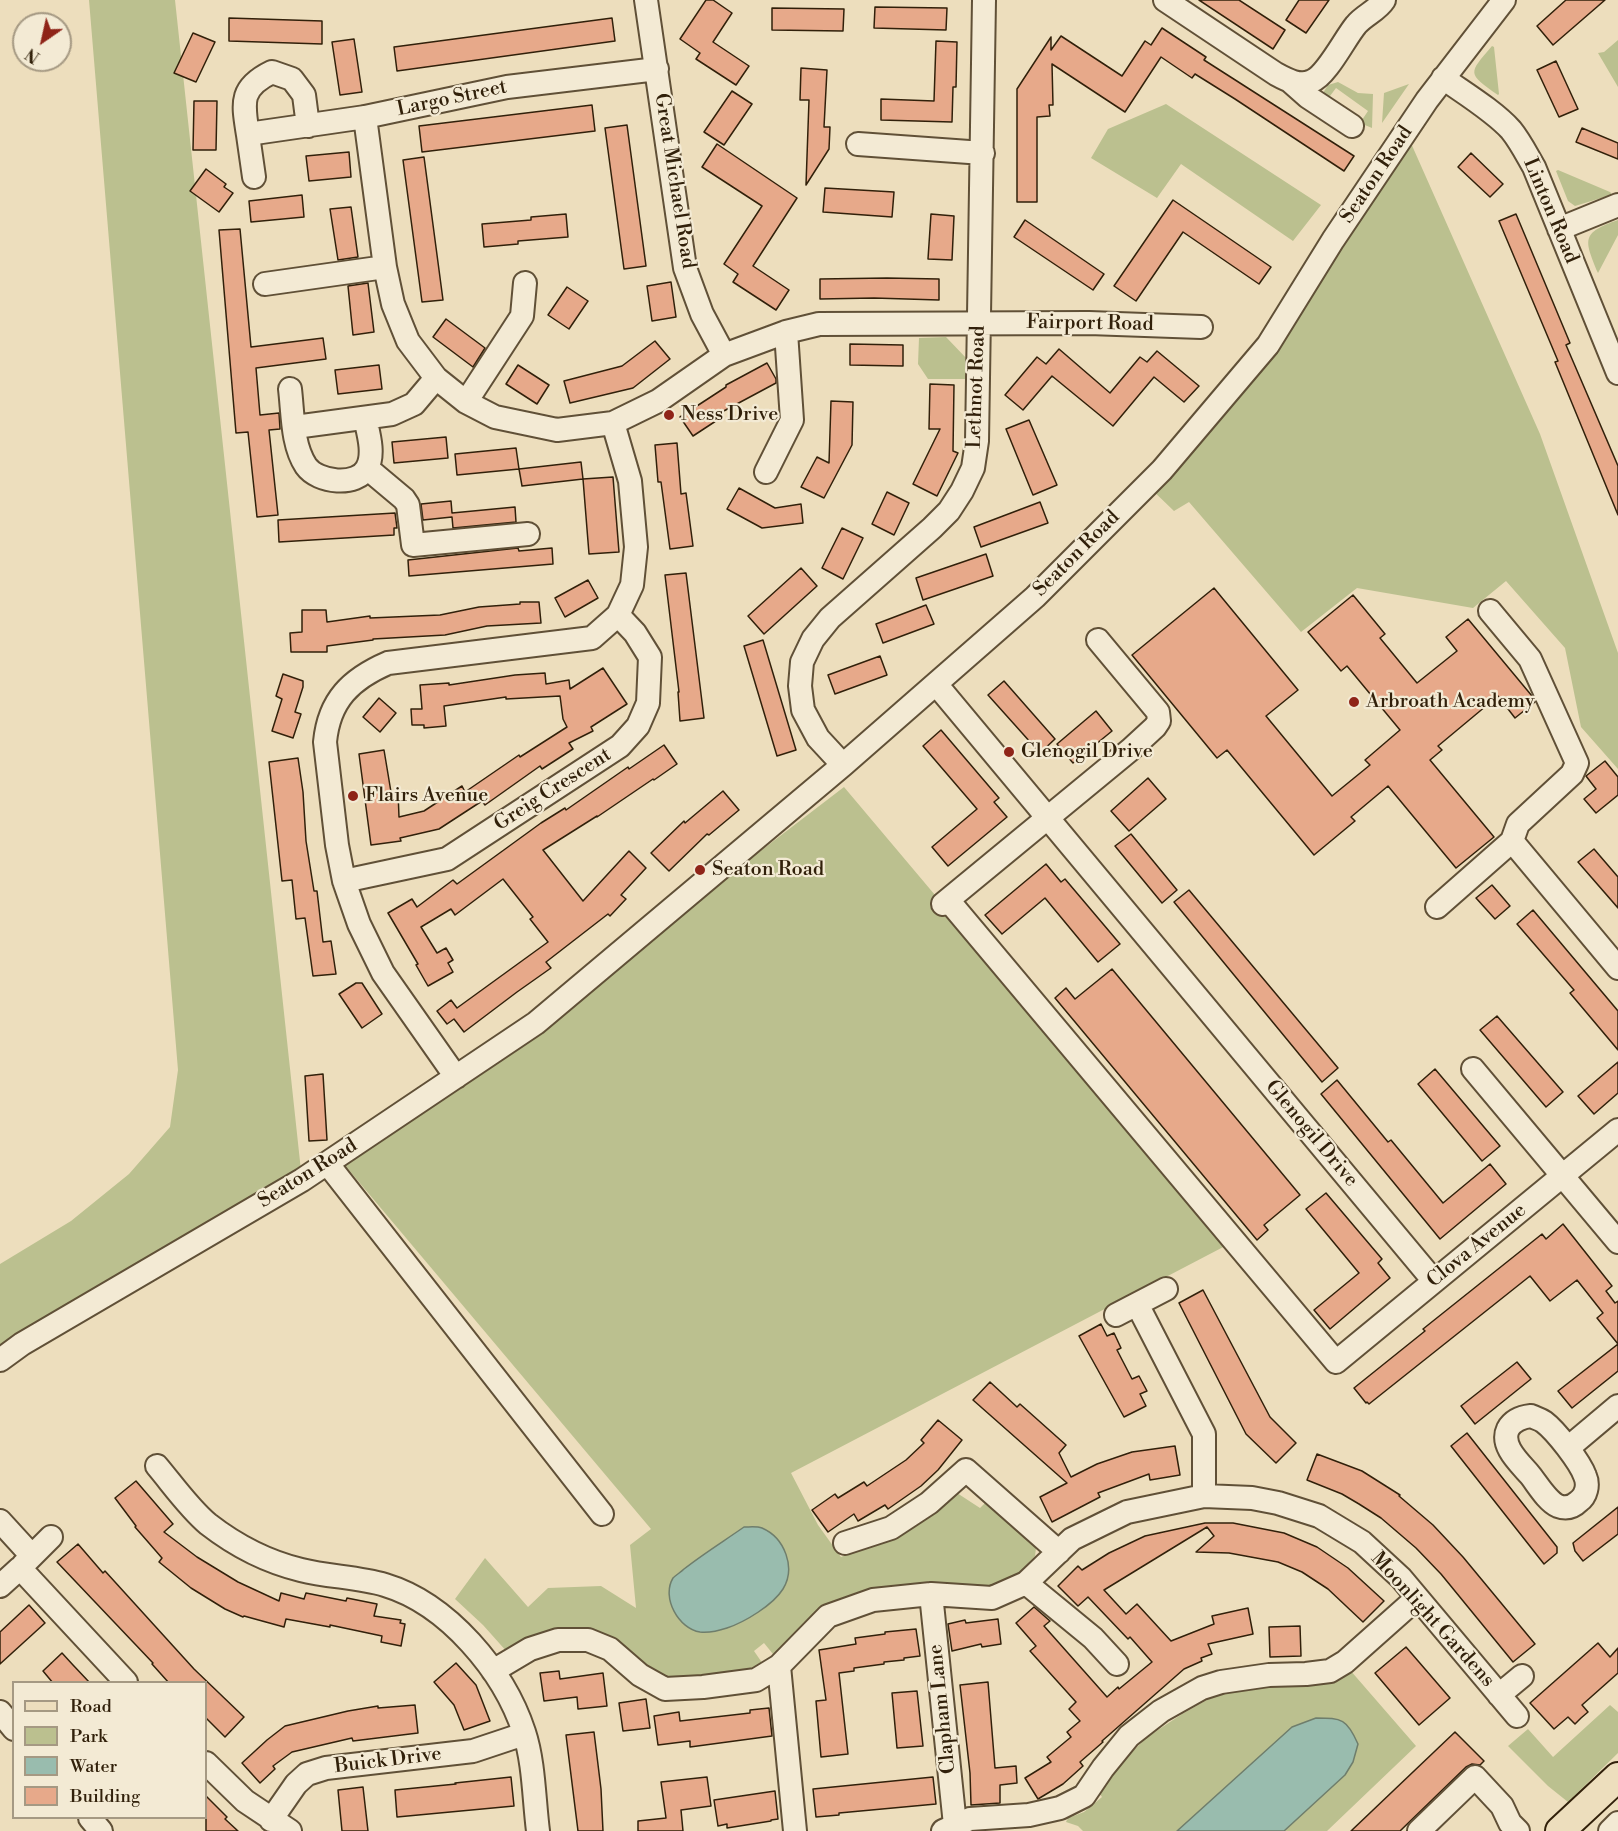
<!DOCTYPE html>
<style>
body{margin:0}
#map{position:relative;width:1618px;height:1831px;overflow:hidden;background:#eddebd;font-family:"Libre Bodoni",serif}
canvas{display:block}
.legend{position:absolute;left:12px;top:1681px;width:195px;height:138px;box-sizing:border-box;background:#f3ead4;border:2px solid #a59983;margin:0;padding:8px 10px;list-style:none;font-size:18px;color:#31200a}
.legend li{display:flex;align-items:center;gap:12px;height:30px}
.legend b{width:30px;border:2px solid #a59983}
.north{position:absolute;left:12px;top:12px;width:60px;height:60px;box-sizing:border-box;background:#f3ead4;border:2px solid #a59983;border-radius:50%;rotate:214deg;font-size:16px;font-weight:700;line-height:24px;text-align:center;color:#31200a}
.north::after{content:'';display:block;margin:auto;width:21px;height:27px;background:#8f2418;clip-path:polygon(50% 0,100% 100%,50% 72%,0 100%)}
</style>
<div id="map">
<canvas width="1618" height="1831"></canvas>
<ul class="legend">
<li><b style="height:8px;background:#eddebd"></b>Road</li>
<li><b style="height:16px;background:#bbc08f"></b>Park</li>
<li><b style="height:16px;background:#99bcae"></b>Water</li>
<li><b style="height:16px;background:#e7a98a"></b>Building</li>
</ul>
<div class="north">N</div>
</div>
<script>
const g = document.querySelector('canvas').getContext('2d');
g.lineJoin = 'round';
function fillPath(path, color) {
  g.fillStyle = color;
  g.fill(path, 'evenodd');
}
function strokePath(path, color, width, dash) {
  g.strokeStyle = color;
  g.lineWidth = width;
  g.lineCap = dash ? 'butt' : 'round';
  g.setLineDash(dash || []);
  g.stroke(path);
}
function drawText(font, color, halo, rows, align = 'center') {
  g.font = font + ' "Libre Bodoni",serif';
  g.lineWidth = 4.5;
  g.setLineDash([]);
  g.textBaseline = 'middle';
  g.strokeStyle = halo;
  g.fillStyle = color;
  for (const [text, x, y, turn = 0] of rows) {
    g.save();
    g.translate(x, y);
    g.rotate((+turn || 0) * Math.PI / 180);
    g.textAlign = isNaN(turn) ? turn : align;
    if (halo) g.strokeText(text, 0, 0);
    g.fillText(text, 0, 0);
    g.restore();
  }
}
const green = new Path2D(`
 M89 0H175L302 1180 0 1360V1264L71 1221 129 1174 170 1127 178 1070Z
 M1618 40V87L1598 53 1604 52Z
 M1492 46 1494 47 1499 94 1498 95C1467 73 1468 74 1492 46Z
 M1338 82 1358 93 1373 94 1372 128 1360 123 1368 111 1336 88 1327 100 1321 96 1328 85Z
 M1409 84 1382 123 1384 93Z
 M1166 104 1321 205 1293 241 1181 164 1157 198 1091 158 1108 129Z
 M1406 132 1540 434 1618 653V769L1581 727 1565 648 1506 581 1473 608 1357 588 1301 632 1189 502 1174 511 1147 485 1268 345Z
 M1558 170 1610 192 1611 193V195L1575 206 1568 201 1556 171Z
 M1618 220V235L1598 273C1584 239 1581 233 1618 220Z
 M946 337 968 360V379H928L918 364 919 338Z
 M844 787 1229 1244 791 1473 818 1525 841 1557 910 1527 938 1511 957 1493 980 1508 990 1498 1029 1533 1026 1538 1036 1548 1035 1556 1018 1574 1014 1584 1003 1588 869 1593 777 1659 764 1643 754 1651 765 1667 748 1674 672 1679 655 1671 611 1640 508 1653 483 1625 455 1599 485 1558 528 1607 548 1588 601 1586 636 1608 630 1545 651 1529 337 1156 536 1023Z
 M1350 1670 1416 1746 1327 1831H1083L1078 1826 1066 1822 1068 1818 1084 1812 1102 1797 1099 1793 1128 1756 1146 1738 1182 1714 1214 1696 1240 1689Z
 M1610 1705 1618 1712V1753L1568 1802 1548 1786 1508 1746 1528 1729 1553 1757Z`);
const water = new Path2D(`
 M744 1527C750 1527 757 1526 762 1528 785 1538 796 1568 783 1589 773 1605 745 1622 727 1628 718 1631 710 1633 700 1632 679 1629 661 1598 673 1578 676 1575 681 1572 684 1569 703 1554 724 1541 744 1527Z
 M1316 1718C1342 1718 1347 1719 1358 1744L1353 1762 1345 1775 1284 1831H1177L1292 1727Z`);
const building = new Path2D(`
 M706 0H713L732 13 713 42 749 66 736 85 696 59 700 53 680 39Z
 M1199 0H1239L1285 30 1273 49Z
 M1299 0H1329L1306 33 1286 20Z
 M1566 0H1605L1553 45 1537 26Z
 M875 7 947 8 946 30 874 28Z
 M772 8 844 9 843 31 772 30Z
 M229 18 322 21V44L229 41Z
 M612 18 615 41 397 71 394 47Z
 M1162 28 1206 57 1204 60 1354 156 1344 171 1235 99 1195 74 1192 78 1161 57 1125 112 1052 64 1053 105H1049L1050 116 1037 117V202H1017V89L1051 37V50L1061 36 1122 76 1145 41 1151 45Z
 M193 33 215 42 196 82 174 73Z
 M354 39 362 92 340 95 332 42Z
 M936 41 957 42 956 87H953L952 122 881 120V99L934 101Z
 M1556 61 1578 109 1559 117 1537 70Z
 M801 68 827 70 824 127H830L829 149 806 185 809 100H800Z
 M732 91 752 104 724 145 704 132Z
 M194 101H217L216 150H193Z
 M592 105 595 131 422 152 419 126Z
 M627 125 646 266 624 269 605 128Z
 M1582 128 1618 143V159L1576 142Z
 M717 144 797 198 753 266 789 290 776 310 733 282 738 274 724 264 762 206 702 167Z
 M349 152 351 177 309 181 306 156Z
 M1471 153 1503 184 1490 197 1458 167Z
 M424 157 443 300 422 302 403 160Z
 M206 169 226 184 224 187 233 193 219 212 190 191Z
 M825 188 894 192 892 217 823 212Z
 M302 195 304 217 251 222 249 201Z
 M1173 200 1271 267 1259 284 1183 232 1136 301 1114 286Z
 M351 207 358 257 338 260 330 209Z
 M566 214 568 237 518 241V244L484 247 482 224 531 220V217Z
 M931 214 954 216 952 260 928 259Z
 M1516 214 1570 343 1566 345 1618 466V515L1555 362 1558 361 1499 221Z
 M1025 220 1104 274 1093 290 1014 237Z
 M240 229 251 347 323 338 326 359 256 368 260 415 279 413 280 429 269 430 278 515 257 517 248 432 236 433 219 230Z
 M887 278 939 279V300L874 298 820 299V279Z
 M671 282 676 317 652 321 647 286Z
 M368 283 374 332 353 335 348 286Z
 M567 287 588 301 569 329 548 315Z
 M446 319 485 348 473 367 433 337Z
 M655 341 670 359 633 388 570 403 564 381 622 366Z
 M850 344 903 345V366L850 365Z
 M1059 349 1110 393 1140 357 1147 362 1157 351 1199 386 1184 402 1154 377 1113 426 1052 376 1023 410 1005 395 1037 357 1046 364Z
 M767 363 776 379V383L720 413 722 417 693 436 680 417 726 387V385Z
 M379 365 382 389 338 394 335 370Z
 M518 365 549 385 537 404 506 384Z
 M930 384 954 385 953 451 958 453 937 496 913 484 940 429H929Z
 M831 401 853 402 852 445 824 498 801 487 817 457 829 463Z
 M1029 420 1057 485 1033 495 1006 429Z
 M446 437 448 458 394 463 392 442Z
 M677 443 681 494 686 493 693 546 670 549 661 482H658L655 445Z
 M516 448 519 469 457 475 455 454Z
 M581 462 583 479 522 486 519 469Z
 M613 477 619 552 589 554 583 479Z
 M739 488 775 508 801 504 803 523 762 528 727 509Z
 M887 492 909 503 894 535 872 524Z
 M451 501 452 513 515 507 516 522 453 528 452 517 423 520 421 504Z
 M1040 502 1048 523 981 547 974 527Z
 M395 513 397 528H394V535L279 542 278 520Z
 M842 528 863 538 843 579 822 568Z
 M518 548 519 551 552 548 553 564 409 576 408 560Z
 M986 554 993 576 923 600 916 578Z
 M801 568 817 586 764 634 748 616Z
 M686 573 704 718 680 721 678 692H679L665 575Z
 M588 580 598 598 565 617 555 598Z
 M1214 588 1298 690 1266 716 1332 796 1370 765 1365 760 1400 730 1347 666 1341 671 1308 632 1353 595 1385 634 1380 638 1417 683 1457 651 1446 637 1468 619 1532 696 1535 702 1515 718 1498 696 1438 746 1442 750 1430 760 1494 837 1456 868 1388 786 1351 817 1355 821 1314 855 1227 750 1217 758 1132 655Z
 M520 602H539L541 623 487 626 445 635 373 639V640L327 646V652H291L290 633 302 632V610H326L327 622 370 616V618L440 615 479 607 520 604Z
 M926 605 934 624 883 643 876 624Z
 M763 640 796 750 777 756 744 646Z
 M880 656 887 675 835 694 828 675Z
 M603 668 627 704 591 727 593 731 569 743 573 749 542 769 540 766 485 805 482 801 439 829 400 838 401 841 371 845 359 754 384 750 391 792 398 791 399 817 424 811 462 786 465 792 519 755 520 757 567 727 563 719 560 696 506 699V697L444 706 446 726 424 728V725H412L411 709H422L420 685 449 683V685L515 675 545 673 546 684 569 680 570 689Z
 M283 674 303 681V687L295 712 301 714 293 738 272 731 282 699 276 696Z
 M1004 681 1055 739 1040 753 988 695Z
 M379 698 396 713 380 732 363 717Z
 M1096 711 1112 731 1073 763 1057 744Z
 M941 730 999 798 994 802 1007 817 948 866 932 847 977 809 923 746Z
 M664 745 677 764 654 780 653 779 597 817V816L543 850 583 901 629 851 646 868 621 895 626 899 610 916 608 914 546 962 551 968 517 992 464 1032 454 1019 447 1024 437 1011 451 1000 457 1008 548 942 530 919 533 917 503 879 455 915 451 909 421 927 437 953 446 948 453 960 448 963 453 972 428 986 416 965 418 964 388 913 412 899 417 907 453 880 457 884 541 823 565 808 566 810 628 767 629 769Z
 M298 758 303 792 306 841 314 891H317L323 942 331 941 336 974 313 976 305 918 296 919 292 880 282 881 269 762Z
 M1605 761 1618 777V795L1596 813 1584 799 1596 789 1586 776Z
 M1148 778 1166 799 1129 831 1111 811Z
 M723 791 739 810 709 835 707 834 669 871 651 853 684 821 685 823Z
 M1131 834 1177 890 1162 903 1115 846Z
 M1594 849 1618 877V908L1578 862Z
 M1046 864 1061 882 1065 879 1120 944 1098 962 1045 898 1002 934 985 915Z
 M1492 885 1510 906 1495 919 1476 898Z
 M1189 890 1338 1068 1322 1082 1174 902Z
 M1533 910 1618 1011V1050L1570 993 1574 990 1517 924Z
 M1112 969 1300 1195 1264 1225 1268 1230 1257 1240 1055 998 1066 988 1075 999Z
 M356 983H362L382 1014 362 1028 339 994Z
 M1497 1016 1563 1092 1546 1107 1480 1030Z
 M1618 1062V1093L1594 1114 1578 1096Z
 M1435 1069 1500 1146 1482 1161 1418 1084Z
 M323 1074 327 1140 309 1141 305 1076Z
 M1337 1080 1388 1142 1391 1140 1443 1203 1490 1164 1506 1184 1440 1239 1321 1094Z
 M1326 1193 1382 1259 1378 1263 1390 1278 1330 1329 1314 1310 1359 1273 1306 1209Z
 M1563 1224 1612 1286 1606 1291 1615 1303 1618 1301V1371L1572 1408 1558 1391 1618 1344 1597 1318 1603 1313 1577 1280 1550 1301 1530 1276 1369 1404 1367 1402 1366 1403 1354 1388 1425 1331 1423 1329 1542 1234 1546 1239Z
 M1203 1290 1270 1417 1296 1443 1276 1463 1246 1434 1179 1303Z
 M1101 1324 1107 1336 1114 1333 1121 1348 1117 1350 1132 1379 1139 1376 1147 1391 1140 1394 1146 1406 1124 1417 1079 1336Z
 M1517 1362 1531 1379 1475 1424 1461 1406Z
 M990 1382 1017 1407 1020 1404 1066 1445 1059 1453 1071 1477 1097 1464 1132 1452 1175 1446 1180 1475 1150 1480 1149 1474 1098 1493 1100 1497 1052 1522 1040 1497 1067 1483 973 1400Z
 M938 1420 962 1440 938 1470 921 1486 888 1509 885 1505 858 1521 854 1514 828 1532 812 1510 835 1494 838 1498 864 1482 867 1486 906 1460 924 1443 921 1440Z
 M1467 1433 1557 1547V1553L1544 1564 1451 1446Z
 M1317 1454 1362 1471 1400 1495 1399 1496 1433 1525 1463 1557 1535 1644 1513 1662 1441 1574 1416 1548 1381 1518 1359 1504 1342 1494 1307 1480Z
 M136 1481 173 1524 164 1532 197 1557 238 1582 279 1601 281 1593 304 1599 306 1593 346 1601 347 1598 377 1604 374 1616 401 1620 400 1623 405 1624 401 1646 381 1642 382 1636 330 1625V1627L286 1619 284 1627 244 1616 243 1617 225 1609 191 1588 159 1562 162 1558 135 1527 136 1526 115 1498Z
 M1618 1507V1534L1583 1561 1575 1551 1573 1543Z
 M1205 1523H1233L1284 1533 1317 1547 1348 1568 1384 1601 1363 1622 1328 1589 1302 1572 1278 1562 1229 1553 1196 1552 1214 1536 1207 1527 1104 1590 1126 1614 1137 1604 1171 1641 1214 1624 1212 1616 1248 1608 1253 1634 1208 1644 1212 1654 1201 1658 1202 1661 1184 1669 1102 1741 1103 1742 1080 1762 1083 1766 1063 1784 1038 1799 1025 1778 1051 1762 1047 1757 1071 1737 1067 1732 1080 1721 1069 1709 1076 1702 1030 1651 1036 1646 1016 1623 1034 1607 1050 1621 1044 1626 1107 1697 1118 1687 1119 1689 1152 1662 1130 1637 1128 1639 1088 1597 1078 1606 1058 1586 1078 1566 1082 1570 1109 1553 1145 1536Z
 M78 1544 103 1573 105 1571 194 1669 244 1717 225 1737 206 1718V1683H169L152 1664 153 1663 57 1562Z
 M29 1605 45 1623 0 1664V1632Z
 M998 1619 1001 1644 982 1647 981 1644 952 1651 948 1624 965 1620 966 1623Z
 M1300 1626 1301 1656 1270 1657 1269 1627Z
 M916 1629 920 1656 904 1658V1660L884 1662V1664L854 1668V1671L839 1673 848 1754 821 1757 816 1701 826 1700 819 1650 856 1644 855 1638 885 1634V1632Z
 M1598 1643 1610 1657 1618 1648V1673L1582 1705 1588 1712 1581 1718 1575 1724 1568 1717 1554 1729 1530 1703Z
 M1406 1647 1450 1698 1419 1725 1375 1673Z
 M62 1653 73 1665 90 1683H53L43 1671Z
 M456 1663 476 1685 490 1721 464 1730 454 1705 434 1682Z
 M559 1671 560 1679 603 1673 607 1706 578 1709 577 1697 544 1701 540 1673Z
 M988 1682 995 1768 1016 1766 1017 1783 1000 1785V1803L971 1805 970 1773 960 1685Z
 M917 1691 923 1746 897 1748 892 1693Z
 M646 1699 650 1728 623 1731 619 1703Z
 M415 1705 418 1733 353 1741 352 1738 292 1752 273 1766 275 1769 260 1783 242 1763 267 1740 285 1726 348 1711 378 1706V1708Z
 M769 1708 772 1736 690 1747V1741L658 1745 654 1716 679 1712 680 1721 750 1713V1710Z
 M594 1732 601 1789 603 1831H578L566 1735Z
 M1455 1732 1484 1761 1480 1765 1472 1764 1466 1767 1400 1831H1351Z
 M511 1777 514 1806 397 1817 395 1790 456 1784 455 1783Z
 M707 1777 711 1806 681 1810 683 1831H638V1821L666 1818 661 1782Z
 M933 1777 936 1804 839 1813V1815L816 1817 813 1789Z
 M363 1787 368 1831H342L338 1790Z
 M775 1791 778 1819 771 1820V1821L727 1828V1824L718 1826 714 1800Z
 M206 1796 227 1817 225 1819 238 1831H206Z`);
const minor = new Path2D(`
 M646 0 685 268 702 314 724 355
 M1165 0 1276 74C1287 80 1300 87 1312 81 1327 75 1345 38 1356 25 1364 15 1377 11 1384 0
 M1443 78C1464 93 1494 111 1511 130 1520 141 1527 155 1534 167L1618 373
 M1291 82 1308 97 1352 126
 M365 117 385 267 393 304 408 341 436 378 466 402 495 417 557 430 613 423 658 401 724 355 786 332 819 324 1089 323 1201 327
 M248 134 365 117 507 87 657 69
 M858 144 983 153
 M254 177C252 163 250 149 248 135 243 103 239 88 272 72L292 79 304 95 308 126
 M1559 229 1618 205
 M265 284 385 267
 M290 389C293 414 292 445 306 466 318 483 357 487 367 468 375 454 368 432 365 418
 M466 402 522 316 525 283
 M295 427 392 414 414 404 436 378
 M367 468 404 499 408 505 413 545 528 534
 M766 472 792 420 786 332
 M1490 611 1530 659 1577 763 1572 774 1518 824 1512 841 1618 968
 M936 684 1433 1280
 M843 765 818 738 803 710 800 686 802 662 813 639 830 618 932 528 949 511 962 491 973 468 977 441 984 0
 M344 881 447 859 620 746 638 726 648 703 650 657 635 633 618 615
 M948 900 1336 1362 1618 1130
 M943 904 1130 750 1155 727 1159 721 1158 712 1098 640
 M1437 907 1512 841
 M1473 1069 1618 1242
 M456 1077 383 973 359 924 344 881 337 845 325 742C329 700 351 679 388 663L592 638 618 615 632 585 636 547 630 481 613 423
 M327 1163 602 1514
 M1137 1304 1204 1434V1496
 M1116 1315 1166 1289
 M0 1360 22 1344 302 1180 536 1023 843 765 1035 597 1162 470 1268 345 1333 240 1427 100 1504 0
 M1531 1416C1535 1418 1540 1419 1544 1422 1556 1431 1580 1462 1585 1476 1589 1485 1586 1496 1579 1501 1573 1507 1566 1509 1558 1506 1547 1501 1538 1485 1530 1475 1520 1463 1500 1446 1508 1429 1513 1420 1522 1417 1531 1416Z
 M1568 1448 1618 1406
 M157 1466C173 1485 189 1508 208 1524 235 1545 268 1562 301 1570 329 1577 358 1577 385 1585 448 1604 504 1671 524 1732 534 1762 534 1800 538 1831
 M0 1521 32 1556
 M845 1543 891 1528 929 1503 966 1470 1059 1552
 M23 1565 51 1537
 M1026 1583 1093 1638 1117 1664
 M0 1586 20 1568 126 1682
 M931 1594 955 1825
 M779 1666 795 1831
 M493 1671 530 1649 558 1640H588L610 1649 640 1675 665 1689 703 1687 756 1680 779 1666 828 1616 873 1600 931 1594 992 1598 1026 1583 1072 1539 1127 1512 1204 1496 1252 1498 1278 1503 1319 1516 1362 1542 1401 1578 1517 1716
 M1499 1695 1522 1676
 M0 1712 14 1729
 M206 1763 245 1801 290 1831
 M90 1818 101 1831
 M271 1820 296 1784 307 1774 326 1768 473 1751 524 1734
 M943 1831 970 1819 1029 1815 1060 1808 1084 1796 1103 1768 1129 1736 1161 1711 1202 1688 1221 1682 1269 1675 1306 1674 1330 1671 1345 1662 1417 1598
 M1419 1831 1475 1777 1502 1806 1510 1823 1518 1831
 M1610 1831 1618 1823`);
const major = new Path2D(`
 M1560 1831 1618 1777`);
const markers = [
 [669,415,6,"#8f2418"],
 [1354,702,6,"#8f2418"],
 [1009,752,6,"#8f2418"],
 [353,796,6,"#8f2418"],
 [700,870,6,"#8f2418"]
];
const streetNames = [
 ["Largo Street",452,99,-12],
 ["Seaton Road",1377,175,-56],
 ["Great Michael Road",674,181,81],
 ["Linton Road",1550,211,67],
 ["Fairport Road",1090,324,1],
 ["Lethnot Road",977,387,-88],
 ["Seaton Road",1077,554,-45],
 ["Greig Crescent",553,790,-33],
 ["Glenogil Drive",1311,1134,50],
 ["Seaton Road",308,1174,-32],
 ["Clova Avenue",1477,1246,-39],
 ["Moonlight Gardens",1432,1620,48],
 ["Clapham Lane",943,1709,-96],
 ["Buick Drive",388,1761,-7]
];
const poiNames = [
 ["Ness Drive",681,415],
 ["Arbroath Academy",1366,702],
 ["Glenogil Drive",1021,752],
 ["Flairs Avenue",365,796],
 ["Seaton Road",712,870]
];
fillPath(green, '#bbc08f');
fillPath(water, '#99bcae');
strokePath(water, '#6f7e6c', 1.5);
fillPath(building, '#e7a98a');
strokePath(building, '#31200a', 1.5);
strokePath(minor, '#605037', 26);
strokePath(major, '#31200a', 32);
strokePath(minor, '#f3ead4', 22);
strokePath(major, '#eddebd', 28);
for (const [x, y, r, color] of markers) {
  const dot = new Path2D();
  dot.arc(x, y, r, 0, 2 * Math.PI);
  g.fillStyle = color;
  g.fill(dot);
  strokePath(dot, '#f3ead4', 2);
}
drawText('20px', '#31200a', '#f3ead4', streetNames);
drawText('20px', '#31200a', '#f3ead4', poiNames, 'left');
</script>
